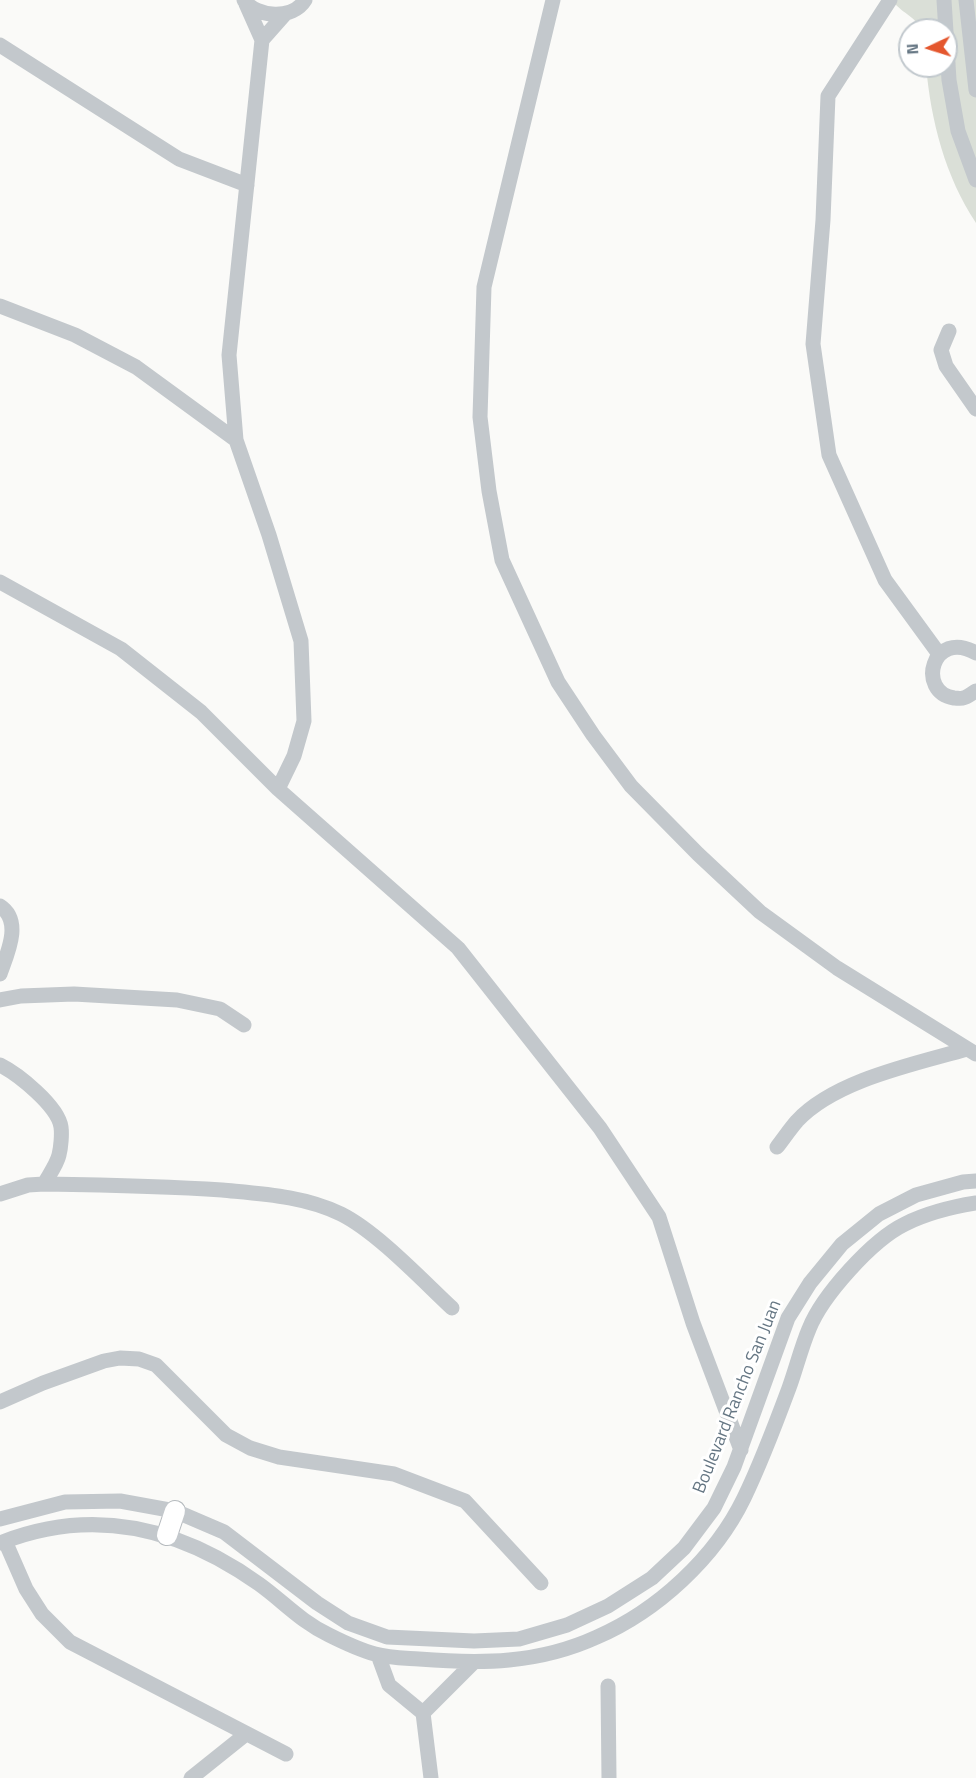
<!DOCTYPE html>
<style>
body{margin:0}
#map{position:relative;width:976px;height:1778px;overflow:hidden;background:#fafaf8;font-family:"Titillium Web",sans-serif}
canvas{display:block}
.north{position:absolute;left:898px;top:18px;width:60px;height:60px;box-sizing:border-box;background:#fff;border:2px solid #c1c8cd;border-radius:50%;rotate:266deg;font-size:16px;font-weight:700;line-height:24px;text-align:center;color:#657683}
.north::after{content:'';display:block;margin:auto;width:21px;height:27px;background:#e4572e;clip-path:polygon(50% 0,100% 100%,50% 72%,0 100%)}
</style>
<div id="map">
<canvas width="976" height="1778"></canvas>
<div class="north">N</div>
</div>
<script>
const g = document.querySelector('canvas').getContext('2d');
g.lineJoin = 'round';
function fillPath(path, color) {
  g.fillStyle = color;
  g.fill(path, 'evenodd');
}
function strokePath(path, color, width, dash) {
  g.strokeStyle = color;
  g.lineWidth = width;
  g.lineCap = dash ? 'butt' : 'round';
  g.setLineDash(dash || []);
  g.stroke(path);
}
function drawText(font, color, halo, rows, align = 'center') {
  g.font = font + ' "Titillium Web",sans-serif';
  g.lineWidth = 6;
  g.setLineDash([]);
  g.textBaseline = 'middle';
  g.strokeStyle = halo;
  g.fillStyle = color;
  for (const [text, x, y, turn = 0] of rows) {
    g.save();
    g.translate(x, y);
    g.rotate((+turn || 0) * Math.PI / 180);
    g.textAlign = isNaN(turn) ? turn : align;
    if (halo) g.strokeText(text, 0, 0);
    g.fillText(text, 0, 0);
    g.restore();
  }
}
const green = new Path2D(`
 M892 0H976V223C945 176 931 121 926 66H946V30H922C913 14 902 14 892 0Z`);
const minor = new Path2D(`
 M244 0C257 18 293 20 305 0
 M553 0 484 287 480 417 489 491 502 560 558 682 593 735 631 786 698 854 760 912 837 968 976 1054
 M890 0 828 96 823 220 813 344 829 455 885 580 939 654
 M944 0 949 80 958 131 976 180
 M966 0 976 90
 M246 4 262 40 229 355 236 440 269 535 301 641 304 721 294 756 278 789
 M262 40 285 14
 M0 45 179 159 247 185
 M0 306 75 335 136 367 236 440
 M949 331 941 350 946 366 976 409
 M0 582 121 649 201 712 278 789 458 948 600 1128 659 1217 693 1323 741 1450
 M976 653C932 628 916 692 954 698 957 698 961 699 963 698 968 697 972 693 976 691
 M0 906C23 921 7 954 0 974
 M0 1000 21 996 74 994 177 1000 220 1009 244 1025
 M0 1065C18 1074 58 1106 61 1127 62 1134 61 1147 59 1155 57 1164 49 1175 44 1184
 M777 1147C784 1138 790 1129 797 1121 835 1080 915 1064 967 1049
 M0 1194 28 1185 44 1184C104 1185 163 1186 222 1190 263 1194 304 1196 341 1214 377 1232 422 1280 452 1308
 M0 1402 43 1383 104 1361 120 1358 139 1359 156 1365 226 1435 250 1448 279 1457 394 1474 465 1501 541 1583
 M0 1519 65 1502 120 1501 175 1511 224 1532 317 1603 348 1623 387 1637 474 1641 519 1639 567 1625 608 1606 652 1578 684 1548 714 1508 734 1467 788 1318 810 1283 842 1244 879 1214 916 1195 963 1182 976 1181
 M5 1541 26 1589 42 1614 70 1642 286 1754
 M0 1543C93 1506 179 1527 259 1584 284 1602 300 1621 329 1635 343 1642 360 1650 375 1654 389 1658 405 1658 419 1659 481 1664 538 1664 597 1637 657 1611 715 1558 744 1498 760 1465 776 1423 789 1388 796 1369 801 1348 809 1329 822 1296 872 1240 905 1224 927 1213 951 1207 976 1203
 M378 1655 389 1685 423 1713 431 1778
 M608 1686 609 1778
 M423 1713 473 1663
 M191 1778 246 1734`);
const major = new Path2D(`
 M167 1535 175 1511`);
const streetNames = [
 ["Boulevard Rancho San Juan",738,1397,-68]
];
fillPath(green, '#dadfd7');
strokePath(major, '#b5babe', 22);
strokePath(minor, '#c3c8cc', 15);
strokePath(major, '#fff', 20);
drawText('18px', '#657683', '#fff', streetNames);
</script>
